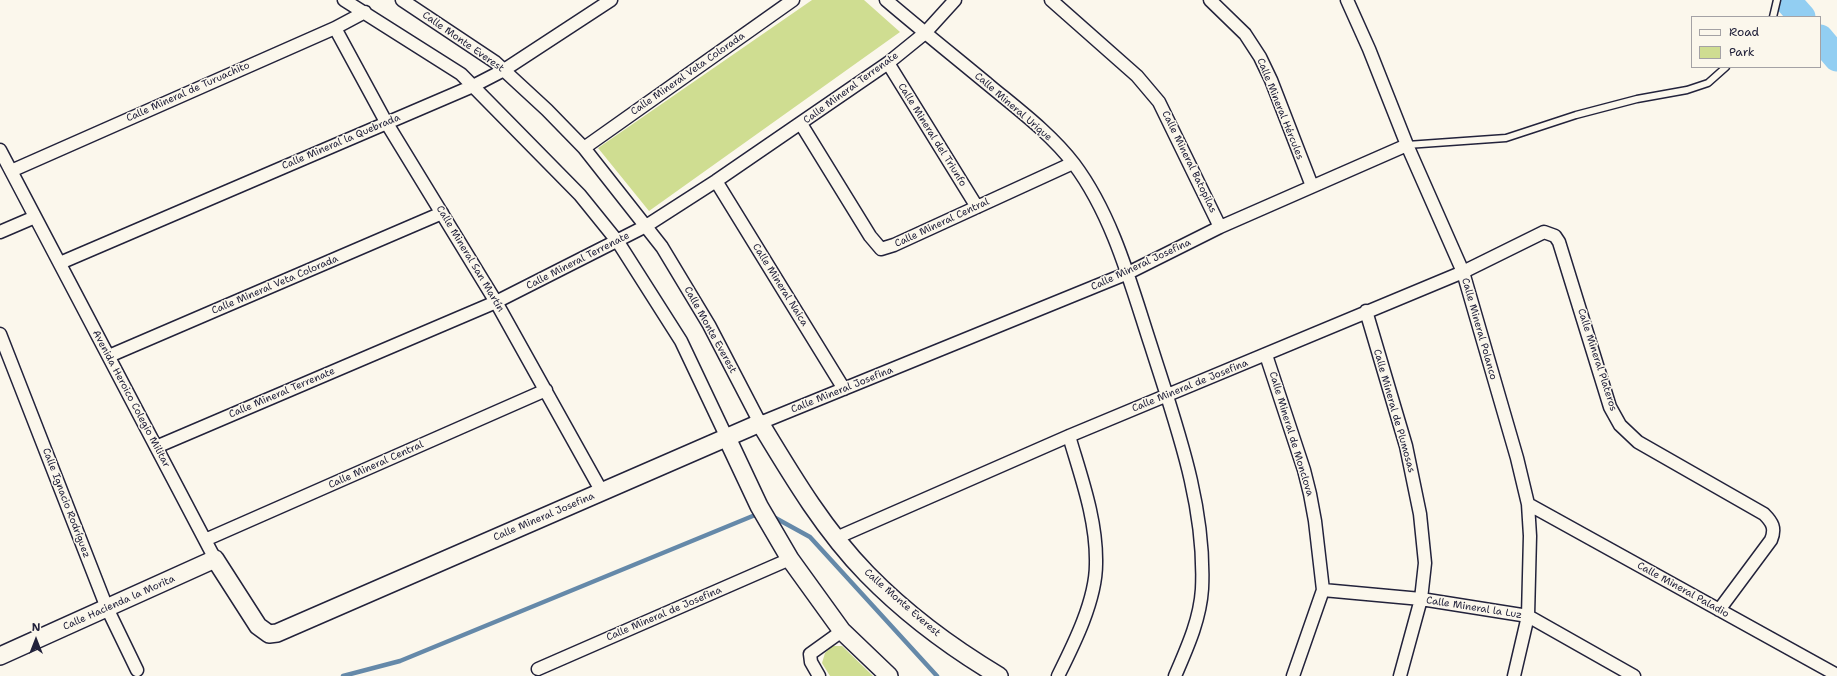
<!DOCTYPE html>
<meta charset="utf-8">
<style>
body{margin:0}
#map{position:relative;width:1837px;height:676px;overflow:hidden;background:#fbf7ec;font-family:"Shantell Sans",sans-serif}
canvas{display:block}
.legend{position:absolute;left:1691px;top:16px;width:130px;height:52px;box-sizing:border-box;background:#fbf7ec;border:1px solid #a4a2a5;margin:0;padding:5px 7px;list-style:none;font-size:12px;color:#22223b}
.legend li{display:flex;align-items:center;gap:8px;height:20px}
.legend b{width:20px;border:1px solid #a4a2a5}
.north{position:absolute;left:16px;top:620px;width:40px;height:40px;-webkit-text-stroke:3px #fbf7ec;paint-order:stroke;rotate:0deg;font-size:11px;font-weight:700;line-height:16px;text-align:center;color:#22223b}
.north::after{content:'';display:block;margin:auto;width:14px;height:18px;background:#22223b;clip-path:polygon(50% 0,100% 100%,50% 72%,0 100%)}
</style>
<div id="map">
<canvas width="1837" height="676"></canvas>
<ul class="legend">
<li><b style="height:5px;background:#fbf7ec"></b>Road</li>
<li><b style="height:11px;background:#cfdd91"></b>Park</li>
</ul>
<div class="north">N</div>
</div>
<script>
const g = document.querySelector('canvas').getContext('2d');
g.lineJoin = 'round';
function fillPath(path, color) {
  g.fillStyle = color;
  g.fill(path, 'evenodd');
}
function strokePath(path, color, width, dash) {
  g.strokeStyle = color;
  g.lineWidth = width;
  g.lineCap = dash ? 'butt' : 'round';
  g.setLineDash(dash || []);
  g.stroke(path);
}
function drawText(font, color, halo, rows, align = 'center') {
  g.font = font + ' "Shantell Sans",sans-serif';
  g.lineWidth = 3;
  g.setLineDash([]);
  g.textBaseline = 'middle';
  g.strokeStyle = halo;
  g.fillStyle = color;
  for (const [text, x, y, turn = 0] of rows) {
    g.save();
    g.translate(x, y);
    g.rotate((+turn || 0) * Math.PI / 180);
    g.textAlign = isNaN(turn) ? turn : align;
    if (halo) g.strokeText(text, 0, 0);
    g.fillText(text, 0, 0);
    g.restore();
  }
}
const green = new Path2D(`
 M812 0H864L900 32 649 211 598 148Z
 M832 646H842L873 676H830L822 663 825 653Z`);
const stream = new Path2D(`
 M770 515 810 537 937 676
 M343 676 400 661 760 513`);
const river = new Path2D(`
 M1787 0 1802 17
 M1820 38 1837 58`);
const lane = new Path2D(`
 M1773 17 1777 0
 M1407 145 1506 138 1576 115 1637 99 1687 90 1708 83 1726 67`);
const street = new Path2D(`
 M344 0 461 74 580 195 618 242 681 341 727 438
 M402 0 495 62 547 110 584 148 662 247 709 325 760 423 1128 273 1220 227 1407 145
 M886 0C920 29 955 57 990 86 1019 110 1051 134 1074 164 1113 216 1131 285 1151 346 1176 425 1206 505 1202 589 1200 620 1187 648 1175 676
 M1051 0 1137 76 1159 102 1220 227
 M1210 0 1245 34 1260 57 1271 80 1312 186
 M1347 0 1369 49 1407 145 1463 272 1517 458 1528 504 1530 536 1528 616 1514 676
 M335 28 386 122 496 302 602 492
 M888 63 977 207
 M801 124 870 236 881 249 894 245 1073 163
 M584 148 793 0
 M0 150 215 559
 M11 171 335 28 365 12
 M716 181 844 389
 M0 232 35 217
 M60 263 473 86 504 70 611 0
 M1366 311 1406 446 1420 514 1425 563 1421 599 1400 676
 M0 334 107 608 137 670
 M1266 355 1304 470 1310 494 1315 521 1323 590 1293 676
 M109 356 442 213
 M156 447 496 302 646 226 716 181 888 63 925 33 955 0
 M1528 504 1837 675
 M836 538 1069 436 1463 272 1544 232 1555 236 1559 242 1610 407 1620 425 1638 442 1764 514C1772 522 1776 528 1771 540L1719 610
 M205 540 546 390
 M1323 590 1421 599 1528 616 1634 676
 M538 669 790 559
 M819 676 811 662 810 654 842 631
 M1058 676C1074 644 1096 600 1096 564 1097 520 1081 477 1069 436`);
const secondary = new Path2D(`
 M727 438 759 506 790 559 842 631 889 676
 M0 656 215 559 258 626 269 634 277 633 760 423C792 476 824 530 867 574 906 614 952 648 999 676`);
const streetNames = [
 ["Calle Monte Everest",463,42,35],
 ["Calle Mineral Veta Colorada",688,74,-35],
 ["Calle Mineral Terrenate",851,88,-36],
 ["Calle Mineral de Turuachito",188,92,-24],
 ["Calle Mineral Urique",1013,107,41],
 ["Calle Mineral Hércules",1280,109,68],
 ["Calle Mineral del Triunfo",932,135,58],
 ["Calle Mineral la Quebrada",341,142,-23],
 ["Calle Mineral Batopilas",1189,162,64],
 ["Calle Mineral Central",942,223,-25],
 ["Calle Mineral San Martín",470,259,59],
 ["Calle Mineral Terrenate",578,261,-27],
 ["Calle Mineral Josefina",1141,265,-25],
 ["Calle Mineral Veta Colorada",275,285,-23],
 ["Calle Mineral Naica",780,285,58],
 ["Calle Mineral Polanco",1479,329,74],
 ["Calle Monte Everest",710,330,61],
 ["Calle Mineral Plateros",1597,360,72],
 ["Calle Mineral de Josefina",1190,386,-22],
 ["Calle Mineral Josefina",842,390,-22],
 ["Calle Mineral Terrenate",282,393,-23],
 ["Avenida Heroico Colegio Militar",131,399,62],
 ["Calle Mineral de Plumosas",1394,411,74],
 ["Calle Mineral de Monclova",1291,434,73],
 ["Calle Mineral Central",376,465,-24],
 ["Calle Ignacio Rodríguez",66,503,69],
 ["Calle Mineral Josefina",544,517,-23],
 ["Calle Mineral Paladio",1683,590,29],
 ["Calle Hacienda la Morita",119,603,-24],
 ["Calle Monte Everest",902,603,41],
 ["Calle Mineral la Luz",1474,608,9],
 ["Calle Mineral de Josefina",664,614,-23]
];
fillPath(green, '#cfdd91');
strokePath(stream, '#6589a9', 4.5);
strokePath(river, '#92cef2', 27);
strokePath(lane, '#22223b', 9);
strokePath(street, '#22223b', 15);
strokePath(secondary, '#22223b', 20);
strokePath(lane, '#fbf7ec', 6);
strokePath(street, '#fbf7ec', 12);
strokePath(secondary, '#fbf7ec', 17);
drawText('10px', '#22223b', '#fbf7ec', streetNames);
</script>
